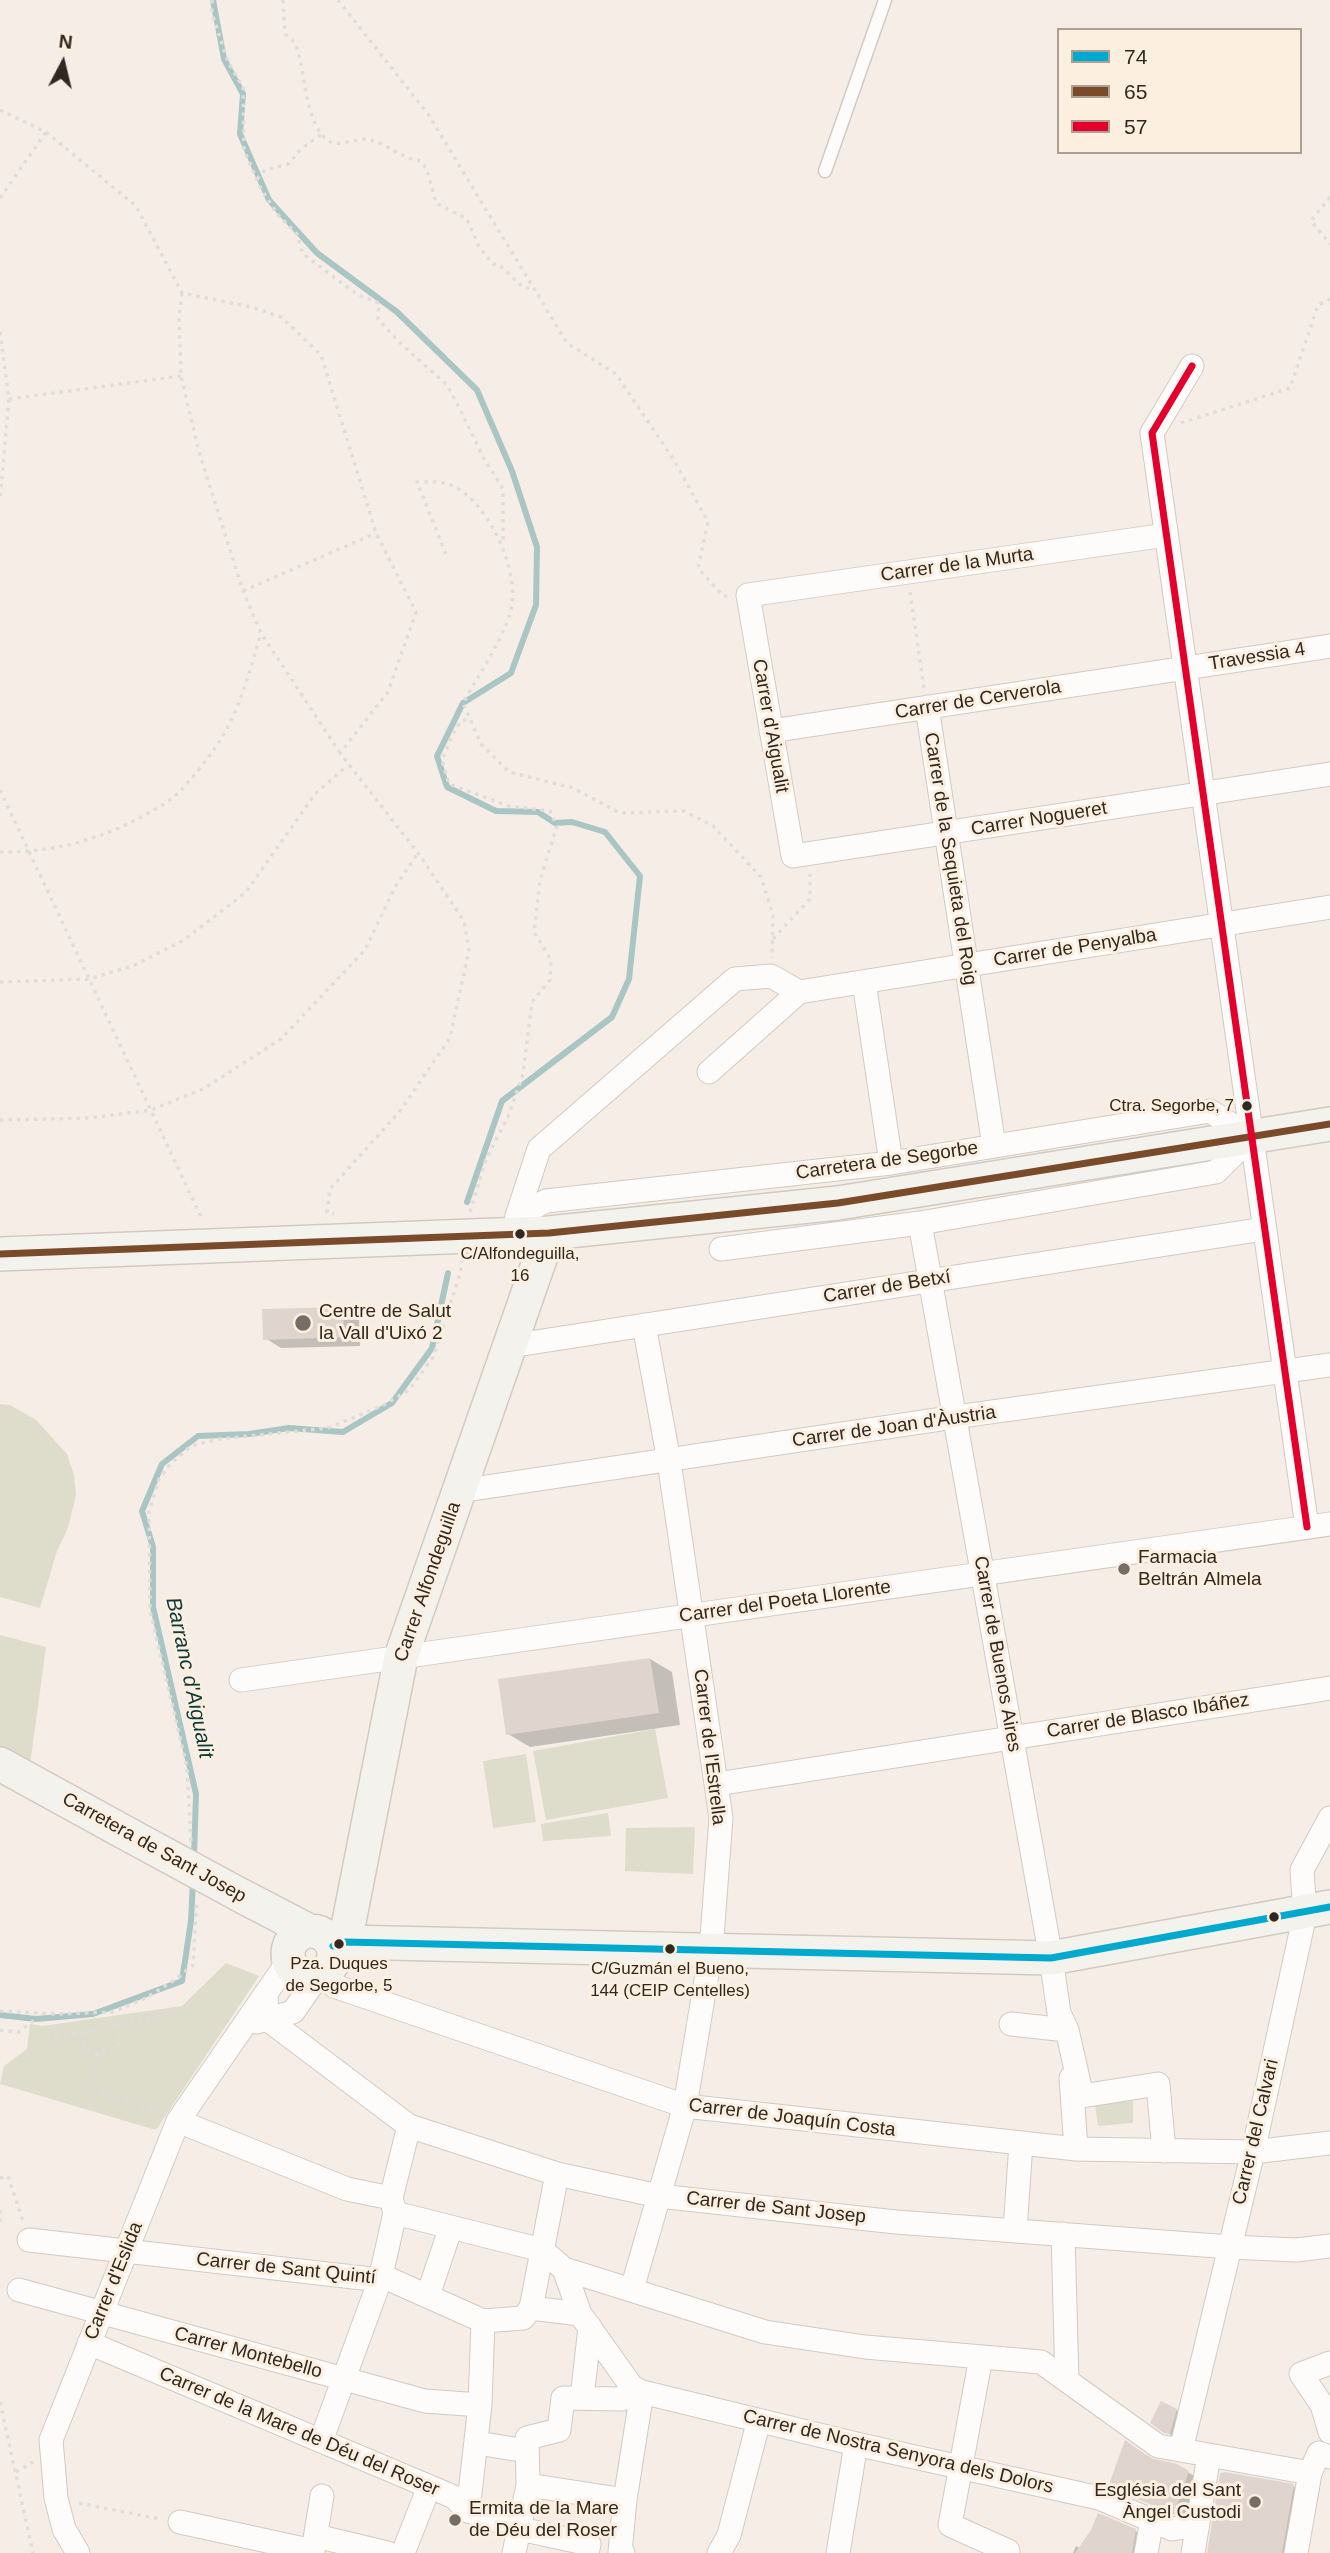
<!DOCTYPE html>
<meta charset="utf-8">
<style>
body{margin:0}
#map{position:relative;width:1330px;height:2553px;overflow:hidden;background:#f6eee6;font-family:Helvetica,sans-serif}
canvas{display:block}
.legend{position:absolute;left:1057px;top:28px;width:245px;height:126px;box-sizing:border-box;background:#fcefe0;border:2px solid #aba093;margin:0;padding:9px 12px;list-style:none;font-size:21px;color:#312920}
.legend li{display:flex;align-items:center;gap:14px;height:35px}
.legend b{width:35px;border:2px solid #aba093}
.north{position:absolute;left:28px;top:28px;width:70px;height:70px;-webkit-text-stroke:5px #fcefe0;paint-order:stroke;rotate:7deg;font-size:19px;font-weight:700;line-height:28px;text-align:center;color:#312920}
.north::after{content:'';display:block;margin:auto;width:24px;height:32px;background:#312920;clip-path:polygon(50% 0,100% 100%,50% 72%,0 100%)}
</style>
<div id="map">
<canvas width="1330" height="2553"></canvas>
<ul class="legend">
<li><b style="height:9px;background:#00a9ce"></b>74</li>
<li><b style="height:9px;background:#7a4b2a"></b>65</li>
<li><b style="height:9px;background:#e4002b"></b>57</li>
</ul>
<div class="north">N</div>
</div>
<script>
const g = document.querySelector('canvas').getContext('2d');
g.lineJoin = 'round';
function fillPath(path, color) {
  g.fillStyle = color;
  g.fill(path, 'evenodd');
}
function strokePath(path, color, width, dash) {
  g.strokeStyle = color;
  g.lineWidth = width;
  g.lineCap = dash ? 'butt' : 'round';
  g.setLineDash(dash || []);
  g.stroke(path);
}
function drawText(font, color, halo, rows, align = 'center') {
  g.font = font + ' Helvetica,sans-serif';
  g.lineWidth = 6;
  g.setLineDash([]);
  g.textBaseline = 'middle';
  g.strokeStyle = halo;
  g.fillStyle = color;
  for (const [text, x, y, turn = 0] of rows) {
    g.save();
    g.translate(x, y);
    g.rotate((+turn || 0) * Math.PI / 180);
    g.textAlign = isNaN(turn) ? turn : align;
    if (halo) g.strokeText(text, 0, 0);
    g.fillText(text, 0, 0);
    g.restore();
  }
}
const green = new Path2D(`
 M0 1404 10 1405 36 1420 67 1454 74 1475 76 1495 68 1528 57 1551 40 1608 0 1597Z
 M0 1635 46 1647 30 1765 0 1748Z
 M655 1729 668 1798 546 1820 533 1751Z
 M526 1754 536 1822 493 1828 483 1761Z
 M608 1813 611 1836 543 1841 541 1824Z
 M695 1827 693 1874 625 1871 626 1828Z
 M226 1963 259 1976 156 2130 0 2084 4 2066 27 2049 30 2024 42 2026 182 2006Z
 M1133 2101V2123L1098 2126 1095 2105Z`);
const shadow = new Path2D(`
 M343 1308 359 1318 360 1346 281 1348 265 1338Z
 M650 1659 672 1672 680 1725 530 1747 508 1734Z
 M1176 2410 1186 2416 1176 2438 1165 2431Z
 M1126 2442 1154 2460 1176 2465 1201 2480 1187 2520 1111 2486Z
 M1293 2486 1310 2496 1300 2553H1211Z
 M1135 2531 1146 2537 1143 2553H1073L1076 2546 1080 2548Z`);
const stream = new Path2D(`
 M213 0 224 59 243 94 240 134 269 200 317 253 397 312 477 390 512 471 537 547 536 605 511 673 463 703 437 756 447 787 496 811 538 812 555 823 572 822 605 832 640 876 629 979 612 1017 502 1101 467 1202
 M194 1857 196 1794 153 1607V1547L142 1511 162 1464 198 1436 249 1434 289 1428 343 1432 392 1403 432 1348 448 1273
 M0 2015 36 2019 93 2014 182 1981 191 1921 193 1881`);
const building = new Path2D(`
 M343 1307 344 1337 263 1340 262 1309Z
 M650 1658 659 1713 506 1735 498 1679Z
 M1161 2401 1177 2409 1170 2434 1164 2433 1150 2423Z
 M1125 2440 1150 2458 1177 2464 1189 2471 1174 2514 1108 2487Z
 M1225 2472 1294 2484 1282 2553H1207L1220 2473Z
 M1098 2513 1136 2529 1132 2553H1075L1091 2530Z`);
const path = new Path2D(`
 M212 0V13L228 62 243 87 244 150 260 187 277 214 297 234 303 254 358 295 379 303 378 319 400 343 447 385 462 413 484 459 503 489V544
 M283 0 285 34C289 37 294 41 296 46 305 68 305 127 329 141 340 148 359 136 371 140 389 145 402 159 421 161L427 170 436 203 467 219 479 247 493 264H498L524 288H533
 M338 0 428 114 567 343 616 374 674 460 708 522 698 568 723 596H728
 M0 110 46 132 136 206 182 293 251 307 281 317 321 355 376 533 416 612 388 692 340 753 418 853 464 921 469 950 450 1038 400 1111 330 1189 327 1212 334 1214
 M257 179 265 170 288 164 302 148 322 134
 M1330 197 1311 221 1330 244
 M0 198 46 132
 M182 293 179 316 181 376 199 452 243 591 261 633 340 753
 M0 332 9 399 0 499
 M9 399 181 376
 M1181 423 1290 388 1318 305 1330 299
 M446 554 417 482C426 482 440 481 449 484 489 500 524 576 509 617 500 643 477 678 463 703L481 744 509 772 573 788 620 813 684 811 713 826 761 877 773 915 772 958
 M243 591 376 533
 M910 592 924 688
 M0 790 202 1219
 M0 852C61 853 120 834 171 799 182 792 211 755 219 742 240 709 250 670 261 633
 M773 939 810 899V874
 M0 982 89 979 135 965 184 940 246 892 315 794 348 765
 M0 1120 89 1118 151 1110 203 1089 281 1039 365 950 395 887 418 853
 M470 1212 486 1159 508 1117 523 1074 532 1002 550 980 551 960 534 932 540 880 557 826 550 811 508 806 449 784 442 760 453 733 461 721 470 719
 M191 1841 187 1767 150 1611 149 1512 159 1479 170 1464 191 1446 219 1439 328 1428 382 1406 409 1390 433 1357 460 1274 462 1261
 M0 2011 55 2014 113 2012 146 1998 176 1979 193 1965 197 1901
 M0 2030 18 2032 36 2019
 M82 2032 86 2047 99 2054 118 2045V2025
 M47 2039 179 2012
 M99 2054 87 2089 160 2112
 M0 2178 8 2176 23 2221
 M0 2210V2222
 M0 2402 33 2553
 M16 2472 33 2462
 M79 2503 160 2519`);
const lane = new Path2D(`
 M825 171 885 0`);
const street = new Path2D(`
 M1192 366 1152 433 1307 1527
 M1166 535 748 595 793 856 1330 774
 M927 707 994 1146
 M771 731 1330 646
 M864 982 891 1163
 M709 1072 799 992 1330 907
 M517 1216 546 1201 891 1163 1210 1111 1251 1137
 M920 1223 1051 1958 1059 2013 1067 2030 1082 2096 1158 2084 1164 2151
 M516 1224 517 1216 539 1149 735 979 771 976 799 992
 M721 1249 920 1223 1216 1172 1251 1137
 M510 1346 1264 1229
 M459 1491 955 1417 1330 1365
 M241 1680 1330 1524
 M717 1784 1330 1688
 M321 1975 334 1986 685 2106 1076 2149 1253 2152 1330 2143
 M266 1993 267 2019 409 2126 557 2174 659 2196 896 2222 1230 2247 1296 2250 1330 2246
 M257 2022 293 2012 318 1976
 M1011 2024 1067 2030
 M1071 2078 1076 2149
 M178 2121 347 2189 391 2198
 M395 2213 542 2250 564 2269 765 2332 865 2347 1041 2362 1158 2446 1310 2473 1319 2453 1330 2457
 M1015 2231 1021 2143
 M1063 2234 1067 2381
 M29 2240 380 2280 389 2279 483 2321 523 2318 531 2308
 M564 2269 580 2314 632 2387 642 2392 856 2444 1099 2498 1172 2529 1197 2525
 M632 2289 685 2106 711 1950 721 1818 669 1461 644 1325
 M19 2290 425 2401 480 2405
 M428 2295 451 2227
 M531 2308 557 2174
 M531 2308 580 2314
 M89 2343 454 2497 468 2511 520 2529 589 2544 587 2553
 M981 2357 950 2525 1008 2551V2553
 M1330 2363 1301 2374 1322 2405 1330 2432
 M582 2398 590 2327
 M321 2441 380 2280 395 2213 391 2198 409 2126
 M477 2443 527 2451
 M1181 2450 1253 2152 1305 1914 1302 1870 1330 1818
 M528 2485 625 2500
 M468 2511 480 2405 483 2321
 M180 2522 313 2551 322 2496
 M316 2536 387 2553
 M78 2553 64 2529 56 2498 51 2440 178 2121 289 1960
 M403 2553 429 2487
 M514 2553 528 2485 527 2438 559 2430 563 2398 622 2399 632 2387
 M623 2553 620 2552 625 2500 642 2392
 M719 2553 729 2535 759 2420
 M838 2553 856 2444
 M1146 2553 1152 2520
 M1193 2553 1209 2455
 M1296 2553 1310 2473`);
const secondary = new Path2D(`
 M0 1254 549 1233 838 1203 1330 1124
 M0 1764 133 1837
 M240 1895 309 1931
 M288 1954a23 23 0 1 1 46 0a23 23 0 1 1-46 0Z
 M345 1942 401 1657 549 1233
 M333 1946 345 1942 1051 1958 1330 1907`);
const secondaryBridge = new Path2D(`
 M133 1837 240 1895`);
const bus1 = new Path2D(`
 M333 1946 345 1942 1051 1958 1330 1907`);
const bus2 = new Path2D(`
 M0 1254 549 1233 838 1203 1330 1124`);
const bus3 = new Path2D(`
 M1192 366 1152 433 1307 1527`);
const markers = [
 [1247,1106,6,"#312920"],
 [520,1234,6,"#312920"],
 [303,1323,9,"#766e65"],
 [1124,1569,7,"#766e65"],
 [1274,1917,6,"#312920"],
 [339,1944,6,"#312920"],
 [670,1949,6,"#312920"],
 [1255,2502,7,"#766e65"],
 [455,2520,7,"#766e65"]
];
const busNames = [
 ["Ctra. Segorbe, 7",1234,1106,"right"],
 ["C/Alfondeguilla,",520,1254],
 ["16",520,1276],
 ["Pza. Duques",339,1964],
 ["de Segorbe, 5",339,1986],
 ["C/Guzmán el Bueno,",670,1969],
 ["144 (CEIP Centelles)",670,1991]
];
const streetNames = [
 ["Carrer de la Murta",957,565,-8],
 ["Travessia 4",1257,657,-9],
 ["Carrer de Cerverola",978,700,-9],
 ["Carrer d'Aigualit",770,726,80],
 ["Carrer Nogueret",1039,819,-9],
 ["Carrer de la Sequieta del Roig",950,859,81],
 ["Carrer de Penyalba",1075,948,-9],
 ["Carretera de Segorbe",887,1161,-8],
 ["Carrer de Betxí",887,1287,-9],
 ["Carrer de Joan d'Àustria",894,1427,-8],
 ["Carrer Alfondeguilla",428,1582,-71],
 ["Carrer del Poeta Llorente",785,1602,-8],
 ["Carrer de Buenos Aires",997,1654,80],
 ["Carrer de Blasco Ibáñez",1148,1716,-9],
 ["Carrer de l'Estrella",709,1747,83],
 ["Carretera de Sant Josep",154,1848,29],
 ["Carrer de Joaquín Costa",792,2118,7],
 ["Carrer del Calvari",1256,2132,-77],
 ["Carrer de Sant Josep",776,2208,6],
 ["Carrer de Sant Quintí",286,2269,6],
 ["Carrer d'Eslida",114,2281,-68],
 ["Carrer Montebello",248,2353,15],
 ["Carrer de la Mare de Déu del Roser",299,2432,23],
 ["Carrer de Nostra Senyora dels Dolors",898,2452,13]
];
const poiNames = [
 ["Centre de Salut",319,1312],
 ["la Vall d'Uixó 2",319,1334],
 ["Farmacia",1138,1558],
 ["Beltrán Almela",1138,1580],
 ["Església del Sant",1241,2491,"right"],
 ["Àngel Custodi",1241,2513,"right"],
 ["Ermita de la Mare",469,2509],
 ["de Déu del Roser",469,2531]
];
const waterNames = [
 ["Barranc d'Aigualit",189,1678,78]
];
fillPath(green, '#dedcca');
fillPath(shadow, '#0003');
strokePath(stream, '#a9c6c4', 6);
fillPath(building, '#dfd4ce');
strokePath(lane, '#d2cac2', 15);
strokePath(street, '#d2cac2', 25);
strokePath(secondary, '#d2cac2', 36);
strokePath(path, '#dfddda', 3.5, [3.5, 5]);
strokePath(lane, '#fefcfb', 12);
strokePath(street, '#fefcfb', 23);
strokePath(secondary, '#f4f2ed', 33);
strokePath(secondaryBridge, '#d2cac2', 36, []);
strokePath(secondaryBridge, '#f4f2ed', 33);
strokePath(bus1, '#00a9ce', 7);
strokePath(bus2, '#7a4b2a', 7);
strokePath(bus3, '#e4002b', 7);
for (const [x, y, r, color] of markers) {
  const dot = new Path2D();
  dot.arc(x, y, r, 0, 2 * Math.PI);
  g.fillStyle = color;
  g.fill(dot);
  strokePath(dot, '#fcefe0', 2.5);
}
drawText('17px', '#312920', '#fcefe0', busNames);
drawText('19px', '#312920', '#fcefe0', streetNames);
drawText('19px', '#312920', '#fcefe0', poiNames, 'left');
drawText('italic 21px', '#0c3939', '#fcefe0', waterNames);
</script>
